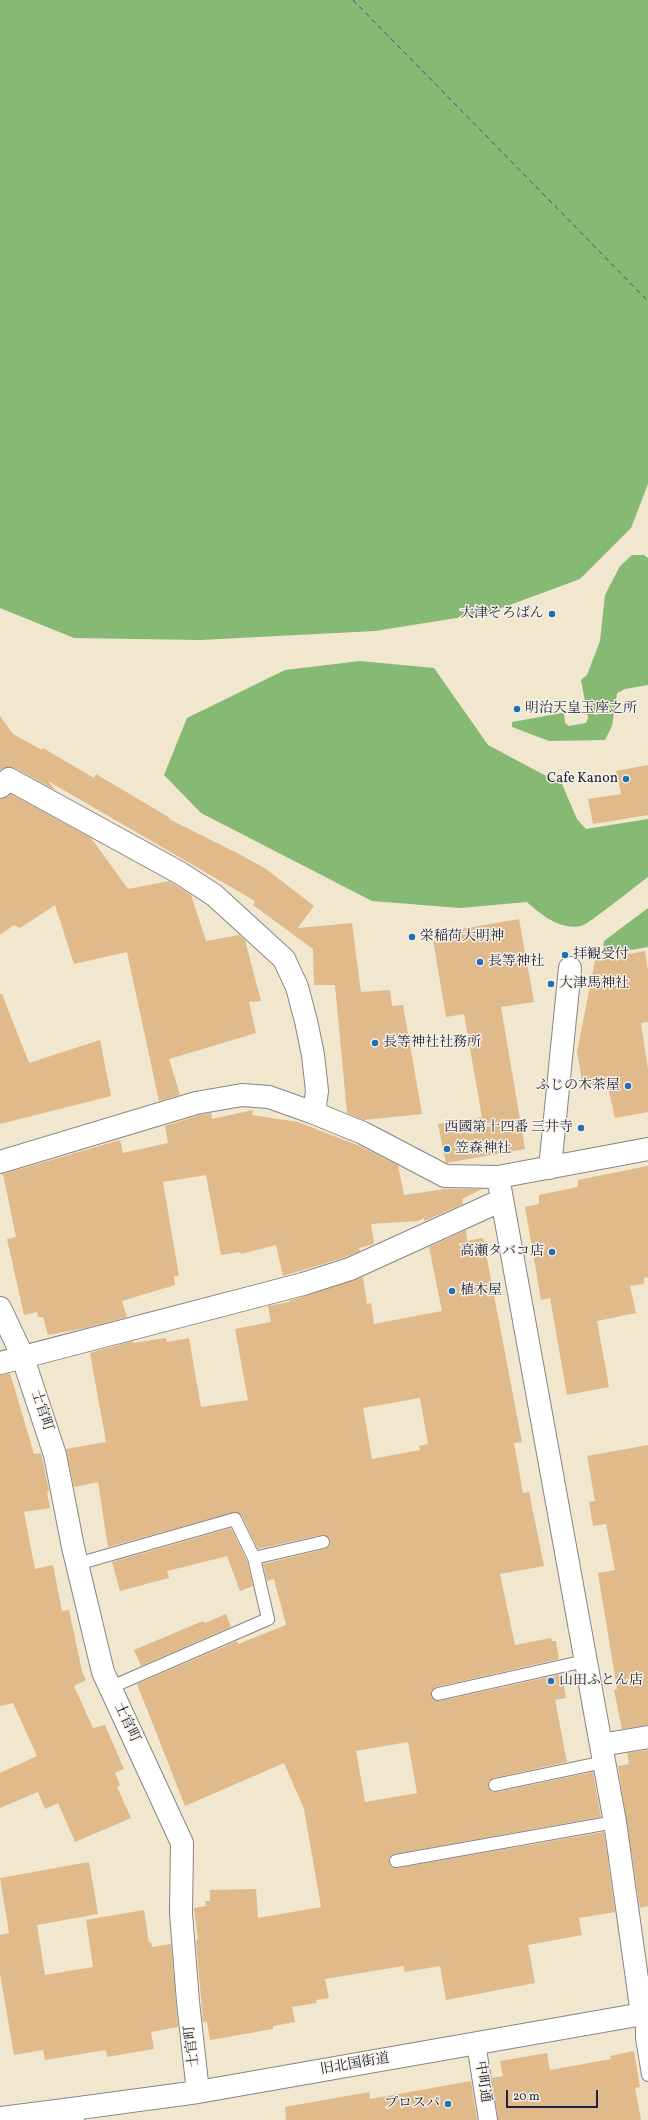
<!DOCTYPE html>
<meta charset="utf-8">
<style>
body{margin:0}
#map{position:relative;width:648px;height:2120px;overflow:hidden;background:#f1e6ce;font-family:Vollkorn,serif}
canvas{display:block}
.scale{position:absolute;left:506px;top:2090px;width:92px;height:18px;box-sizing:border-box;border:2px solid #22223b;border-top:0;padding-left:5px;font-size:12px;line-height:14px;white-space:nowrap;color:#22223b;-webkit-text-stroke:3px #f7f3e8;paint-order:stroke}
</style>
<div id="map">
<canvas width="648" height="2120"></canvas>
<div class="scale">20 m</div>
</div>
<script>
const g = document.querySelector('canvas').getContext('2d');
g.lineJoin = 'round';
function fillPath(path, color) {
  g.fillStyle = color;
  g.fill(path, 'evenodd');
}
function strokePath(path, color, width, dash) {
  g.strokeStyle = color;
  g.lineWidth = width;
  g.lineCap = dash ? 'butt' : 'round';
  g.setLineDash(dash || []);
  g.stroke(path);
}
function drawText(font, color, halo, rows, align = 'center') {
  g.font = font + ' Vollkorn,"Noto Serif JP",serif';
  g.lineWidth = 3;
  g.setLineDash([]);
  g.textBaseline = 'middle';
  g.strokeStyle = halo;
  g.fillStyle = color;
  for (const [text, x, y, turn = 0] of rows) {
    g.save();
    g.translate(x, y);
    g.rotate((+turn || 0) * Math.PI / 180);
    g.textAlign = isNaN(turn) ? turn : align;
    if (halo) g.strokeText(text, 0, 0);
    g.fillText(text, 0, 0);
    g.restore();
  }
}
const forest = new Path2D(`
 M0 0H648V484L631 528 580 579 488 613 375 631 200 640 74 638 0 608Z
 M632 555H644L648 558V685L625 689 617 693 612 726 605 740 549 741 512 727V722L562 713 564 714 565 723 569 726 586 723 588 718 581 680 587 675 600 641 605 595 620 566Z
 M360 661 434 668 488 745 548 777 561 782 577 819 586 829 648 819V877C637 885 589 924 581 926 560 930 541 915 527 902L460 908 372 901 201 813 164 775 187 718 285 670Z
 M648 908V947L607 954 603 948 604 941Z`);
const ferry = new Path2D(`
 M353 0 648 301`);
const building = new Path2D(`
 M0 716 13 734 42 750 43 748 94 778 96 774 170 818 169 819 241 855 266 869 314 906 298 928 352 923 361 992 390 990 392 1006 403 1005 422 1114 364 1120 347 1113 335 985H314L313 949 253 905 255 901 48 781 55 790 15 768 7 767 0 770Z
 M648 765V815L593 824 588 799 621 794 616 771Z
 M11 794 91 838 128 889 169 881 191 895 206 941 239 935 245 940 261 1001 249 1002 256 1033 169 1059 180 1095 159 1101 127 952 74 964 55 905 20 928 14 925 0 935V799Z
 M519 919 534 1002 501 1007 525 1149 446 1163 438 1124 482 1117 464 1014 446 1017 432 934Z
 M645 951 648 971V1022L641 1023 648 1069V1112L615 1118 607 1083 583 1087 577 1052 595 960Z
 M0 994H2L29 1063 100 1040 111 1096 0 1124Z
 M253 1110 252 1115 298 1122 362 1147 398 1165 404 1195 445 1189H482L462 1199 463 1204 424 1221V1218L418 1221 371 1224 374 1244 359 1248 360 1251 346 1257 283 1276 276 1245 241 1254 240 1252 221 1255 206 1175 163 1182 179 1276H174L175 1285 122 1301 127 1317 85 1328 48 1335 43 1317H38L37 1312 24 1315 7 1239 16 1237 3 1174 120 1140 123 1153 168 1143 165 1126 199 1115 211 1113 212 1119Z
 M648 1166V1277L644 1278V1284L630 1286 636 1313 597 1321 609 1387 567 1395 550 1298 541 1300 525 1207 539 1204V1195L578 1187V1180Z
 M466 1230 467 1241 483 1238 522 1442 514 1443 523 1493 529 1492 544 1566 500 1574 515 1645 551 1638 552 1641H556L559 1659 436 1687 431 1691V1696L435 1701H440L562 1674 566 1698 555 1700 567 1762 493 1778 488 1782V1787L492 1792H497L593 1772 601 1817 395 1854 389 1858V1863L393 1868H397L604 1832 615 1912 579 1918 582 1935 528 1945 535 1983 446 2000 440 1966 405 1972 403 1966 325 1979 329 1998 316 2000 317 2003 292 2007 295 2022 273 2026V2029L210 2040 207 2022H203L196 1940H198L194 1908 206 1906 205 1901H210V1890L256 1889 258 1918 321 1907 304 1809 284 1763 185 1806 137 1684 237 1641 238 1644 286 1625 274 1579 267 1581 263 1564 325 1549 328 1547 330 1541 328 1537 321 1535 258 1549 242 1516 236 1512 108 1547 98 1482 74 1487 66 1449 106 1442 90 1353 133 1341V1343L166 1338 167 1342 189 1338 201 1407 248 1400 235 1329 271 1322 268 1306 289 1302V1301L363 1277 367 1304 371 1303 374 1324 442 1311 429 1247ZM420 1398 428 1444 419 1446 420 1450 372 1459 363 1408ZM408 1742 417 1793 365 1802 356 1751Z
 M10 1373 34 1454 41 1453 49 1491 47 1492 50 1508 24 1512 35 1569 53 1565 62 1611 69 1610 82 1671 86 1680 74 1686 93 1728 105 1725 124 1769 115 1773 120 1785 117 1787 131 1818 75 1842 58 1803 45 1809 38 1792 0 1808V1773L37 1756 13 1703 0 1706V1375Z
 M648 1445V1725L622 1729 614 1690 617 1689 598 1573 615 1570 606 1524 593 1526 589 1502 595 1501 587 1456Z
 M231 1528 247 1561 253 1586 240 1591 227 1556 167 1571 169 1578 120 1591 112 1562Z
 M226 1614 231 1627 141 1666 134 1650 203 1621 205 1623Z
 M648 1750V1906L640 1908 618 1766 629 1764 627 1753Z
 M89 1862 98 1914 37 1925 45 1975 93 1967 86 1920 144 1910 149 1943 151 1942 152 1947 171 1944 178 2027 151 2032 154 2049 107 2057 106 2050 45 2060 43 2050 14 2055 0 1974V1935L9 1933 0 1878Z
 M634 2051 640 2087 635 2088 641 2120H498L492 2078 503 2076 500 2061 547 2053 550 2070 611 2059 610 2056Z
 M471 2081 477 2120H286L285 2107 369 2092 370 2099Z`);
const service = new Path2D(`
 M254 1558 323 1542
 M77 1564 235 1519 254 1558 268 1619 109 1688
 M438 1694 585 1661
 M495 1785 604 1762
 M396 1861 615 1822
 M642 2014V2038L648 2075`);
const pedestrian = new Path2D(`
 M476 2043 488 2120`);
const minor = new Path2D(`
 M0 787 9 779 180 873 214 895 284 959 297 987 306 1021 313 1055 317 1091 314 1113
 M0 1162 196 1103 242 1095 269 1097 314 1113 363 1133 445 1176 498 1177 648 1149
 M550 1168 570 968
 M498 1177 615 1822 642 2014
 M0 1308 22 1355 55 1455 73 1547 103 1672 182 1843 181 1913 188 2002 198 2092
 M0 1363 303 1284 350 1269 502 1200
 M601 1745 648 1737
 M73 2120 72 2109 198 2092 648 2013`);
const tertiary = new Path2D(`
 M0 2118 72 2109`);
const markers = [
 [552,614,4,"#1f6fb2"],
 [517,709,4,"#1f6fb2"],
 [626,779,4,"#1f6fb2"],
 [412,937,4,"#1f6fb2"],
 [565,955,4,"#1f6fb2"],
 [480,962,4,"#1f6fb2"],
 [551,984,4,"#1f6fb2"],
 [375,1043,4,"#1f6fb2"],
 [628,1086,4,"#1f6fb2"],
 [581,1128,4,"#1f6fb2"],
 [447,1149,4,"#1f6fb2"],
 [552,1252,4,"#1f6fb2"],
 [452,1291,4,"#1f6fb2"],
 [551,1681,4,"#1f6fb2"],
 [448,2104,4,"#1f6fb2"]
];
const poiNames = [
 ["大津そろばん",544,614,"right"],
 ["明治天皇玉座之所",525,709],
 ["Cafe Kanon",618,779,"right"],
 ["栄稲荷大明神",420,937],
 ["拝観受付",573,955],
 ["長等神社",488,962],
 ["大津馬神社",559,984],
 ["長等神社社務所",383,1043],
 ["ふじの木茶屋",620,1086,"right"],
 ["西國第十四番 三井寺",573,1128,"right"],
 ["笠森神社",455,1149],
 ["高瀬タバコ店",544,1252,"right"],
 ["植木屋",460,1291],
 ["山田ふとん店",559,1681],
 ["プロスパ",440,2104,"right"]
];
const streetNames = [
 ["士官町",41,1411,72],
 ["士官町",126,1723,65],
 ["士官町",193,2046,-97],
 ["旧北国街道",355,2065,-10],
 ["中町通",482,2082,81]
];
fillPath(forest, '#86b974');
strokePath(ferry, '#33586e', 1, [5, 4]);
fillPath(building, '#e0ba8a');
strokePath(service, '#8a8484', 14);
strokePath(pedestrian, '#8a8484', 20);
strokePath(minor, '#8a8484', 24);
strokePath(tertiary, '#8a8484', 24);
strokePath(service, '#fff', 12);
strokePath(pedestrian, '#fff', 18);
strokePath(minor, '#fff', 22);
strokePath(tertiary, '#fff', 22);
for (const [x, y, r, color] of markers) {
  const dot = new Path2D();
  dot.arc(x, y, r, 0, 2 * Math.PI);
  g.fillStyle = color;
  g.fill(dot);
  strokePath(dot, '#f7f3e8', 1.5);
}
drawText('14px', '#22223b', '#f7f3e8', poiNames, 'left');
drawText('14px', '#22223b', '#f7f3e8', streetNames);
</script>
